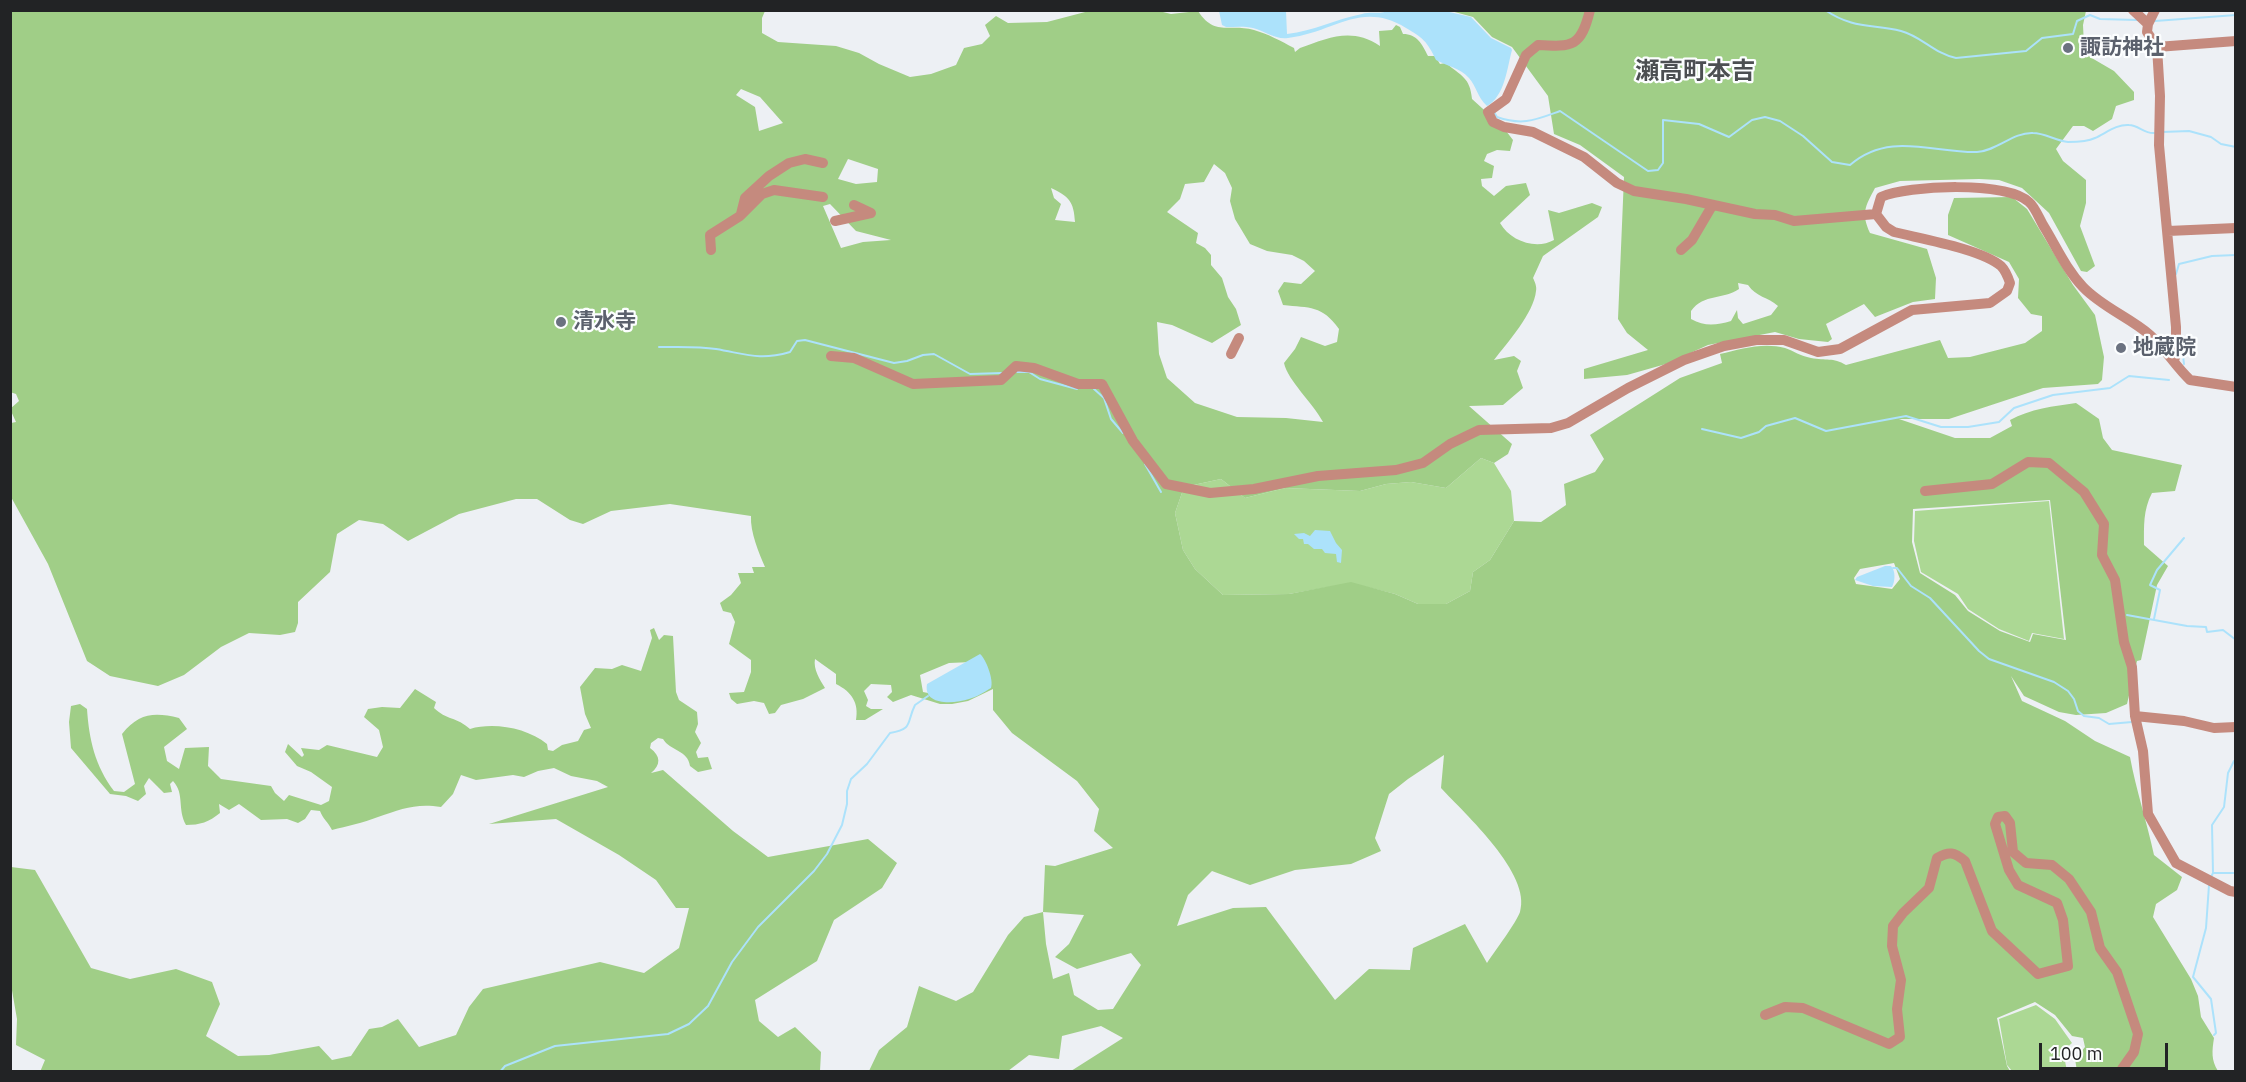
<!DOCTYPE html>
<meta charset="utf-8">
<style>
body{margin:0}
#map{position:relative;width:2246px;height:1082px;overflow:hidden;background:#edf0f4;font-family:"IBM Plex Sans",sans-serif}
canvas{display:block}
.frame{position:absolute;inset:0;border:12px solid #222325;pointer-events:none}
.scale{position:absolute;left:2039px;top:1043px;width:129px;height:27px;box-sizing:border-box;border:3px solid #222325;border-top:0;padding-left:8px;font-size:18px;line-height:21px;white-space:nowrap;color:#222325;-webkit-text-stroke:4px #fcfeff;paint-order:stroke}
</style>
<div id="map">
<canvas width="2246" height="1082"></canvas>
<div class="frame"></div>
<div class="scale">100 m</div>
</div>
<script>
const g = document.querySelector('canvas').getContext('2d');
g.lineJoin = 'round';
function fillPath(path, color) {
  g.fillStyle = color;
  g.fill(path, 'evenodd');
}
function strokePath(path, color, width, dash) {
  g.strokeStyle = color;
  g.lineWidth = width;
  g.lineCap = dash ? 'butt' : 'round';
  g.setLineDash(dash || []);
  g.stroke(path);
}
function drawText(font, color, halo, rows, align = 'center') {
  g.font = font + ' "IBM Plex Sans","Noto Sans JP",sans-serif';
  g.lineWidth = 4.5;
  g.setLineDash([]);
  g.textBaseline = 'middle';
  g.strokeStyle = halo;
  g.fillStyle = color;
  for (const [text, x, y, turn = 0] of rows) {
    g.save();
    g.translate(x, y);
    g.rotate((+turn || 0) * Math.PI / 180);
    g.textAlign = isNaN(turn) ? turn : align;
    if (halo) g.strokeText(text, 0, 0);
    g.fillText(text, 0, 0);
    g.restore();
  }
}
const green = new Path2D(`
 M1481 458 1494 463 1511 491 1514 521 1490 560 1473 572 1470 591 1446 604H1418L1395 594 1351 583 1289 594 1223 595 1195 569 1183 550 1175 513 1184 487 1221 479 1245 498 1285 488 1360 491 1386 484 1411 482 1446 488Z
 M2049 501 2064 639 2032 633 2029 641 1999 629 1968 609 1958 594 1921 572 1914 541 1915 511Z
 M2036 1005 2055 1019 2072 1043 2063 1051 2067 1071H2012L2007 1065 1999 1019Z`);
const forest = new Path2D(`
 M1155 10 1171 14 1198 11C1215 37 1229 23 1254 30 1268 34 1281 41 1294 48L1295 52 1300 48C1329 38 1351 27 1380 46L1379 31 1392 30 1396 25 1400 27 1403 34C1417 34 1422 44 1428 56H1435L1440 64 1446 63C1461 76 1470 77 1472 99L1503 127 1513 140 1510 151 1497 150 1487 154 1484 161 1494 166 1492 178 1481 179 1482 186 1494 196 1506 186 1526 183 1530 195 1500 223C1510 241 1536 250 1554 240L1548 210 1559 213 1592 203 1602 207 1598 217 1543 256 1533 278C1535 282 1537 287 1536 291 1534 313 1507 343 1494 360L1514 356 1521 361 1517 371 1523 388 1503 405 1469 406 1512 444 1508 454 1494 463 1481 458 1446 488 1411 482 1386 484 1360 491 1285 488 1245 498 1221 479 1184 487 1175 513 1183 550 1195 569 1223 595 1289 594 1351 582 1395 594 1418 604H1446L1470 591 1473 572 1490 560 1514 521 1541 522 1566 505 1564 484 1595 472 1604 459 1590 435 1680 378 1722 363 1720 354C1741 349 1763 342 1785 348 1794 351 1800 356 1811 358 1826 361 1833 357 1846 365L1940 340 1948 358 1970 357 2025 343 2042 331V316L2031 314 2018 298 2019 279 2009 262 1948 235V215L1954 198 2012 197 2027 209 2073 285 2095 315 2104 357 2102 380 2098 384 2043 388 1949 419H1899L1955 438H1990L2012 426 2010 420C2030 409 2054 406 2076 403L2099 419 2103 438 2112 450 2182 465 2175 491 2152 493C2143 510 2144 526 2144 545L2168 566 2157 585 2141 660 2137 661 2127 704 2106 713 2076 715 2059 712 2024 696 2011 676 2022 701 2065 721 2095 741 2130 757C2136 790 2147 822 2154 855L2182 877 2177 890 2156 904 2153 917 2191 979 2198 996 2201 1017 2214 1038C2212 1051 2211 1060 2218 1071H2077L2075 1059 2085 1047 2083 1038 2072 1036 2055 1015 2035 1002 1997 1018 2007 1066 2010 1071H1071L1123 1038 1101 1026 1062 1036 1059 1059 1029 1055 1008 1071H869L879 1050 907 1027 919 986 956 1001 973 992 1008 935 1024 917 1043 912 1045 865 1055 866 1113 848 1094 831 1099 809 1077 781 1012 733 993 710V689L968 701 952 704H940L911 695 893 702 887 697 892 692 891 685 871 684 864 691 868 700 866 706 871 709H883L865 720H856C859 703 852 692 836 684V674L815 659C813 669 820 680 825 688L803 699 781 705 775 713 769 714 764 703 754 701 737 704 731 699 729 693 744 692 751 672V660L729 644 735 622 731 613 723 611 720 603 731 595 741 583 738 573H754L752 567H765C759 553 750 532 751 516L670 504 611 511 583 524 570 520 537 499H516L459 514 408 541 383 524 359 520 337 534 330 572 298 602V623L295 632 280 635 249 633 221 647 184 675 158 686 110 676 87 661 48 564 11 497V423L16 422 10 409 19 401 16 394 10 392 11 11H765L762 18V33L778 42 836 46 859 53 879 64 910 77 931 74 956 65 964 48 982 44 990 36 985 25 996 16 1008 23 1047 22 1089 11ZM741 89 760 97 783 123 759 131 755 107 736 95ZM848 159 878 169 877 182 856 184 838 179ZM1214 164 1225 173 1232 188 1230 201 1235 219 1250 244 1267 251 1292 255 1304 261 1315 271 1301 284 1284 282 1278 291 1283 305C1310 308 1322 305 1339 329L1337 342 1325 346 1301 337 1295 349 1284 363C1288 381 1313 403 1323 422L1286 418 1237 417 1195 403 1167 378 1159 354 1157 322 1172 325 1212 343 1241 325 1236 309 1228 297 1222 278 1211 265V255L1205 248 1196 243 1198 233 1167 212 1180 199 1185 184 1204 182ZM1051 188C1069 196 1074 202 1075 222L1055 220 1061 204 1054 198ZM830 204 856 231 891 240 863 242 841 248 823 206ZM2050 500 2066 640 2033 634 2030 642 2000 631 1968 611 1955 595 1920 573 1912 542 1913 509ZM1894 563 1900 579 1892 589 1856 584 1854 578 1860 569ZM972 662 933 694 923 692 920 675 949 663ZM1444 755 1441 788C1465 814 1532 874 1520 912 1516 923 1495 951 1487 963L1465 924 1413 948 1410 970 1369 969 1335 1000 1266 907 1233 908 1177 926 1188 895 1212 871 1250 885 1295 870 1351 864 1381 851 1375 838 1389 794 1408 779ZM1043 912 1084 915 1069 944 1055 957 1077 969 1131 953 1141 965 1113 1009 1098 1010 1074 995 1069 973 1053 979 1046 944Z
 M1451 11H2086L2083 25 2084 46 2090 57 2114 71 2134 92V100L2116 106 2112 119 2093 131 2084 126H2073L2056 149 2063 161 2086 180V203L2080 226 2095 266 2087 272 2081 271 2049 213 2022 188 1999 180 1979 179 1900 181 1875 188C1865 207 1861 213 1870 233L1927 249 1936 278 1935 299 1913 302 1875 317 1864 304 1826 324 1832 339 1828 342 1799 339 1775 332 1708 345 1666 364 1627 375 1584 379V369L1648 350 1627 333 1618 319 1624 177 1580 145 1554 134 1548 96 1512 47 1492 37 1473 17ZM1738 283 1748 285C1756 297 1768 297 1778 306L1771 315 1743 324 1738 318 1737 310 1731 321C1717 325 1705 327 1691 319V311C1704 293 1724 300 1739 289Z
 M654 628 659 640 664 635 673 636 676 692 679 700 697 712 698 724 695 732 701 743 696 752 698 758 708 757 712 769 698 772 690 766C688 750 670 751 663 739L658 738 651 743 650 748C661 756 661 765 651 773L663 770 733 831 768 857 868 839 897 863 882 888 834 920 817 961 755 1000 759 1021 778 1037 795 1027 821 1052 820 1071 40 1072 45 1060 16 1045 17 1019 10 979 11 867 35 870 91 968 130 979 176 969 212 982 220 1004 206 1036 238 1056 269 1055 319 1046 332 1060 351 1056 369 1029 382 1027 398 1019 419 1047 456 1035 469 1007 483 989 600 962 644 973 679 948 689 908H676L656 880 619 855 556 819 489 824 608 787 597 781 571 776 554 768 538 771 524 777 513 775 476 780 461 775 453 794 441 807C416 803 401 809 378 817 363 823 347 826 332 830 328 822 323 819 320 811L311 810 305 819 298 823 287 819 261 820 239 804 229 810 219 804 220 813C209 822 200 825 186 825 177 809 185 794 173 781L170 784 172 792 164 793 149 778 144 786 146 794 138 801 126 796 110 794 71 748 69 722 71 706 80 704 87 709C89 739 95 766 114 791L124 792 135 784 122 734C139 713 154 712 179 718L187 729 164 747 167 761 179 769 185 748 209 747 208 766 221 779 271 786 275 793 284 801 289 795 321 805 329 801 332 787 311 772 297 766 285 752 288 744 302 757 304 755 301 748 319 750 327 745 377 757 383 747 379 730 364 717 368 709 382 707 400 708 415 689 436 702 434 708C446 720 457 717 470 729 494 722 527 728 547 744L548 750 553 751 562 745 578 741 584 730 591 728 585 714 580 687 595 668 612 669 622 665 641 671 652 638 650 630Z`);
const water = new Path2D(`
 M1389 10 1445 11 1471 17 1491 38 1511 48 1512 50C1507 68 1505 96 1487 106 1477 97 1477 87 1469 78 1460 68 1447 66 1436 60 1427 41 1423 38 1406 28 1360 0 1334 33 1288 38 1276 40 1265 31 1253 28 1245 26 1235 27 1226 27L1222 25 1219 11H1286L1287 34C1314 31 1336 19 1362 14 1371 11 1383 15 1389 10Z
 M1315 530 1330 531 1336 543 1342 550 1341 563 1337 562 1336 554 1325 553 1322 549H1314L1308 544H1304L1303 539H1299L1294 534 1304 533 1310 536Z
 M1885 566H1891C1896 571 1895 582 1892 587L1873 586 1855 580 1857 577Z
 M980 654C986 659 994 680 991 688 984 692 977 697 969 699 954 704 923 706 927 684Z`);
const stream = new Path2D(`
 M1825 10C1853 29 1872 24 1901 31 1921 36 1935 54 1956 58L2026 51 2042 38 2073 34 2077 21 2090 15 2100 19 2137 20
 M2155 21 2236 15
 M1494 112 1497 117C1523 126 1535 120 1560 111L1648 171 1658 170 1663 163V120L1699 124 1729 137 1752 120 1765 117 1780 121 1803 136 1832 162 1850 165C1889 131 1933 153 1977 152 1997 151 2013 132 2033 133 2045 133 2056 141 2068 142 2076 142 2089 141 2095 138 2106 133 2117 124 2129 125 2138 125 2145 134 2154 133
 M2162 132 2189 131 2211 137 2221 144 2236 147
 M2176 274 2179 264 2212 256 2236 255
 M2181 340 2184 364
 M659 347C678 347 698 346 716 349 746 354 759 361 790 352L797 341 805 340 894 363 907 361 923 355 934 354 970 374 1002 373
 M1017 372H1029L1040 379 1077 389
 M1094 389 1104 398 1111 419 1123 433
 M1702 429 1741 438 1759 432 1766 426 1795 418 1826 431 1906 416 1941 427H1968L1999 422 2014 408 2053 395 2110 388 2129 376 2169 380
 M1145 464 1161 492
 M1893 568H1897L1911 586 1930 598 1979 651 1989 659 2054 682 2068 691 2074 699 2078 711 2084 716 2099 718 2109 724 2132 722
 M2127 615 2187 626 2206 627 2207 632 2223 630 2236 640
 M2154 619 2160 590 2150 585 2157 570 2184 538
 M2213 873 2212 825 2224 807 2228 773 2234 761
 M2211 877 2213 873H2236
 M2209 885 2206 928 2193 977 2211 999 2216 1033 2214 1035
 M500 1072 505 1066 555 1046 668 1034 689 1024 708 1006 732 962 758 927 814 871 827 854 842 825 847 804V791L851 779 867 764 890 733C914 729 906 723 915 705L928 696`);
const minor = new Path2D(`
 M1590 10C1581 47 1573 47 1538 45L1526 55 1506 99 1488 112 1493 122 1504 127 1533 132 1584 157 1617 183 1634 191 1686 199 1755 214 1775 215 1794 221 1876 214
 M2133 10 2148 24 2147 32 2157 47 2160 96 2159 145 2176 327V353L2174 361
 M2148 24 2155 10
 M2157 47 2236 41
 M741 214 745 198 769 176 789 163 805 159 823 163
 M835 221 871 213 854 205
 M2168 231 2236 228
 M711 250 710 235 740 216 762 194 774 190 823 197
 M1681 250 1692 240 1712 206
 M1231 354 1239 338
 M831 356 854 358 913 384 1001 380 1016 366 1034 368 1078 384H1102L1133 441 1166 484 1210 493 1254 489 1318 476 1396 470 1423 463 1450 444 1479 430 1551 428 1568 423 1628 388 1684 360 1724 346 1756 340H1784L1818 352 1840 349 1912 310 1990 303 2007 291 2010 283C2008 277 2006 271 2001 266 1981 249 1922 239 1894 232L1886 227 1876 214 1881 197C1908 185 2007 181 2029 202 2035 207 2039 218 2043 225 2056 246 2066 269 2083 287 2102 307 2129 317 2150 335 2165 348 2175 366 2190 380L2236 387
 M1925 491 1992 484 2028 462 2049 463 2084 492 2104 524 2102 555 2115 580 2124 642 2132 667 2135 716 2143 751 2148 814 2176 863 2230 891 2236 892
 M2135 716 2184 721 2214 728 2236 727
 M1765 1015 1785 1007 1803 1008 1889 1044 1900 1037 1897 1009 1901 980 1892 946 1893 926 1903 913 1929 888 1937 858C1949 851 1954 852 1965 861L1992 931 2038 974 2068 966 2063 920 2057 903 2018 885 2009 870 1995 824 1998 817 2005 816 2010 823 2013 852 2026 863 2052 865 2069 879 2091 912 2100 948 2117 972 2138 1034 2134 1052 2122 1069 2123 1072`);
const markers = [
 [2068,48,6,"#6b7280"],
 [561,322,6,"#6b7280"],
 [2121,348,6,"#6b7280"]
];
const worshipNames = [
 ["諏訪神社",2080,48],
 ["清水寺",573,322],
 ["地蔵院",2133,348]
];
const quarterNames = [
 ["瀬高町本吉",1695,72]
];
fillPath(green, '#acd894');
fillPath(forest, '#a0ce87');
fillPath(water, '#ace2fb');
strokePath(stream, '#ace2fb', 2);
strokePath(minor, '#c58a7e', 10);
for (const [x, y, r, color] of markers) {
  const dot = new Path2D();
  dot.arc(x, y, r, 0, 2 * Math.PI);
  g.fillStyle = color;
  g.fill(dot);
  strokePath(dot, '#fcfeff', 2);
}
drawText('bold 21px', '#5b616d', '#fcfeff', worshipNames, 'left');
drawText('bold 24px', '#4c4f52', '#fcfeff', quarterNames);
</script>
